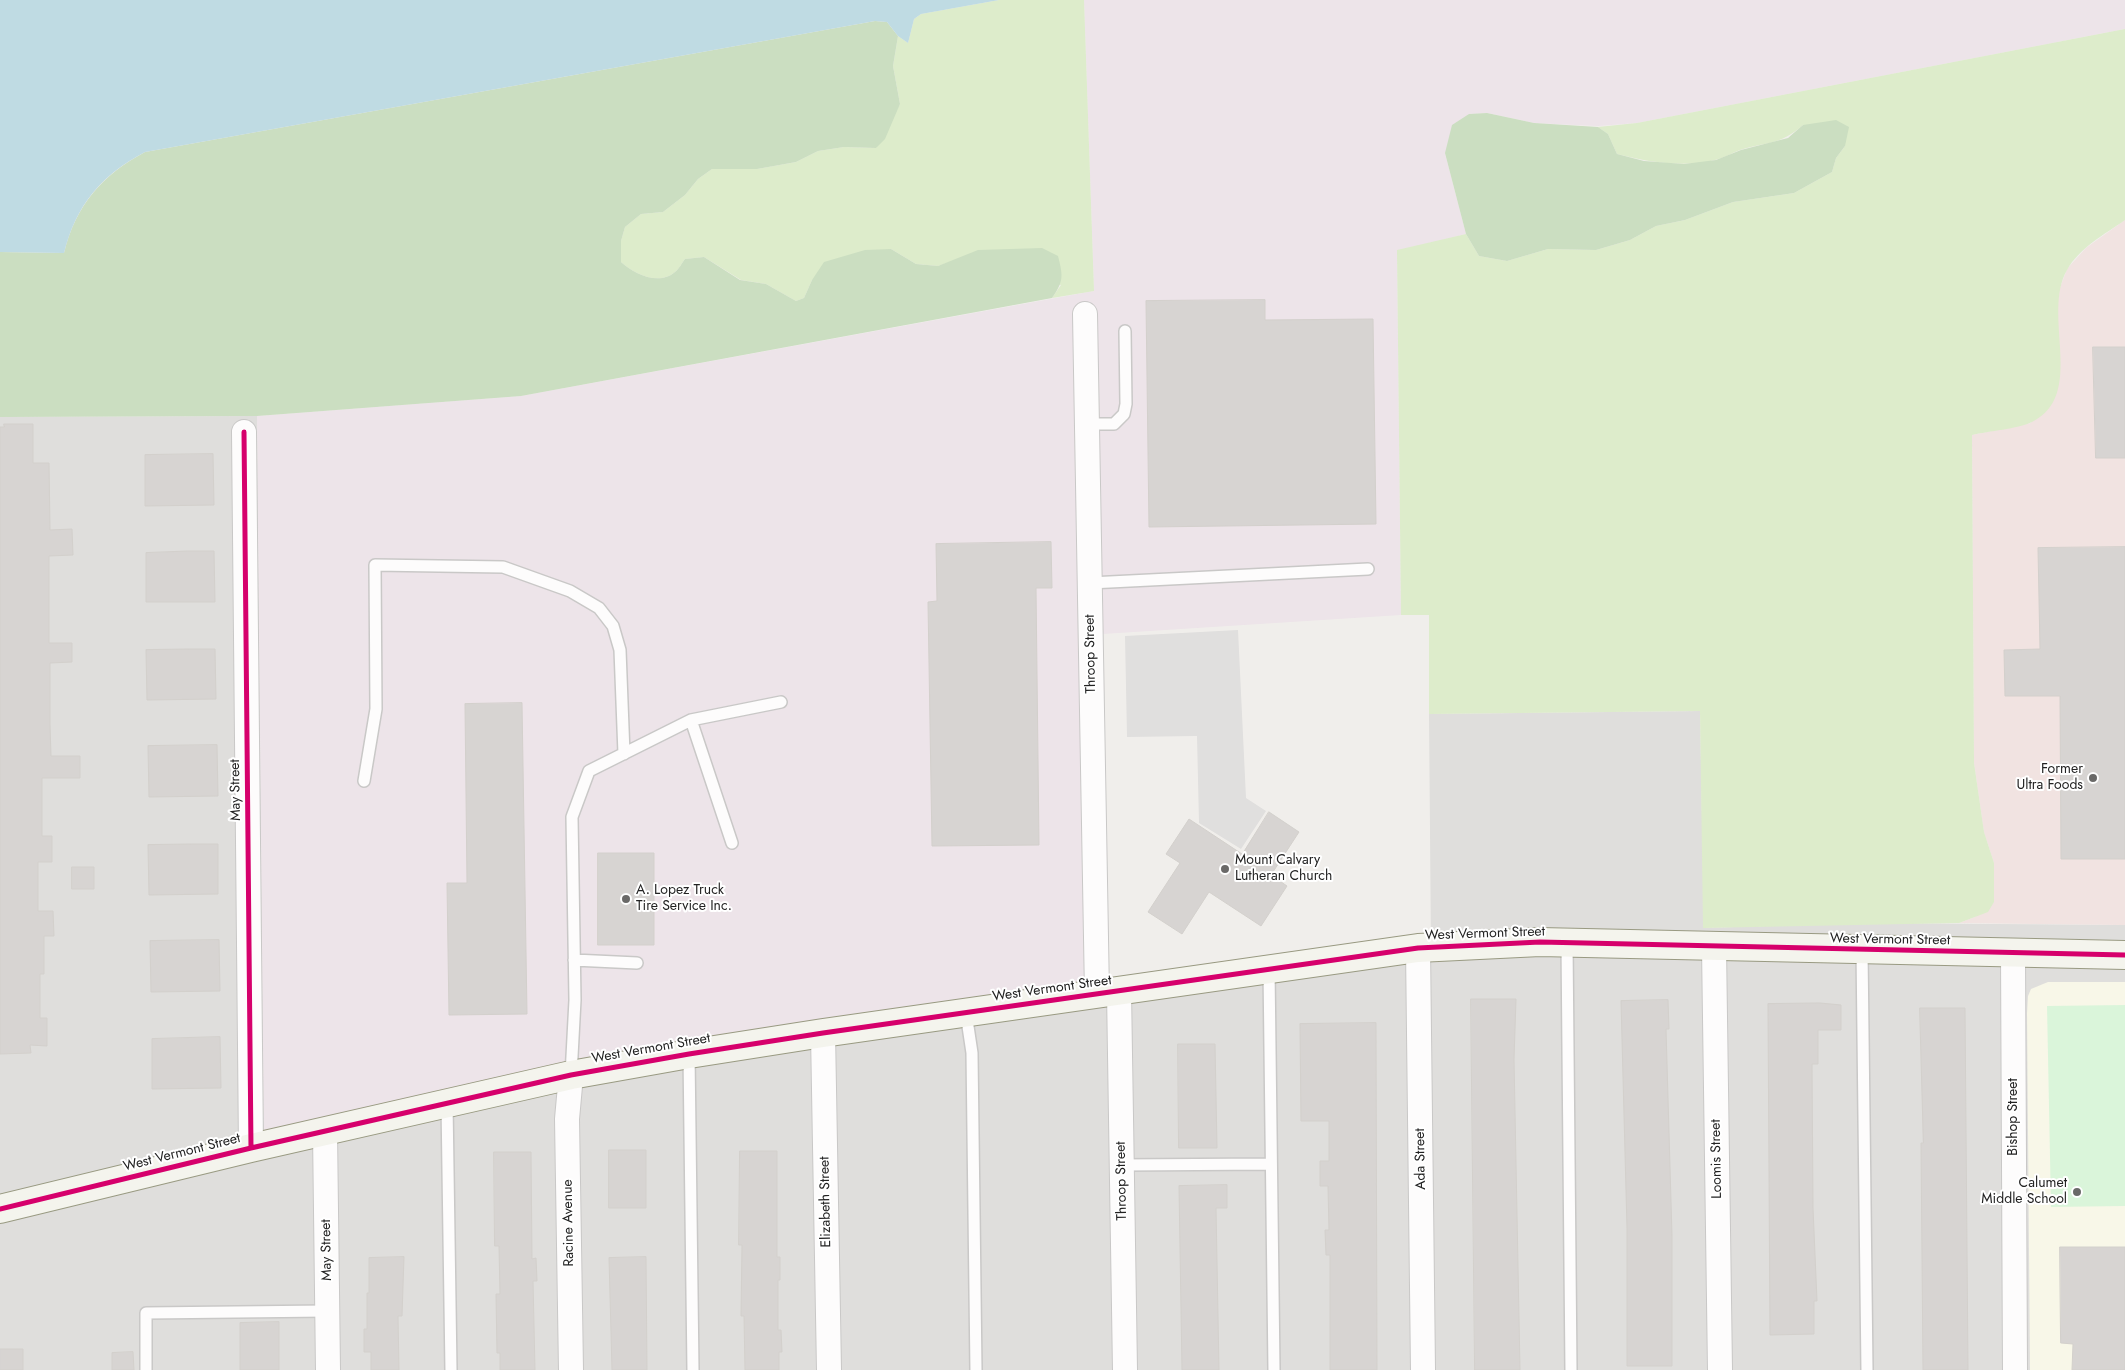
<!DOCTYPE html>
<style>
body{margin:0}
canvas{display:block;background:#f0eeeb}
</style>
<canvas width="2125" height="1370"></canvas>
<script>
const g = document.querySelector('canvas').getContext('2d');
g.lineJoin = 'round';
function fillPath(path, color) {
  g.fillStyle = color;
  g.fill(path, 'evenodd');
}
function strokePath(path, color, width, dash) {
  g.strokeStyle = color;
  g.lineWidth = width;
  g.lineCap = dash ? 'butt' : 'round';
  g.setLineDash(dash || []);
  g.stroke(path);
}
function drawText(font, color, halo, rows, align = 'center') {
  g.font = font + ' Jost,sans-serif';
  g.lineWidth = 4;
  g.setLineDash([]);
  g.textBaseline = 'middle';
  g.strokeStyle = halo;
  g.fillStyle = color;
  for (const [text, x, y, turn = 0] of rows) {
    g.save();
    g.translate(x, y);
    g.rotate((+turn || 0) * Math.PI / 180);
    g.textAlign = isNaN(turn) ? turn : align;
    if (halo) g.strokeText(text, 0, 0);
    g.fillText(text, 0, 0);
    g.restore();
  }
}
const residential = new Path2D(`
 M257 416 264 1149 554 1081 1431 949 1429 714 1700 711 1704 928 1860 923 2125 925V1370H0V417Z`);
const commercial = new Path2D(`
 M2125 220V925L1959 923 1975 917 1994 902V863L1984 832 1974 763 1972 435 2031 423 2057 323 2058 293 2067 269 2086 248Z`);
const industrial = new Path2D(`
 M1084 0H2125V29L1637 123 1598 126 1534 123 1487 113 1469 114 1445 153 1466 234 1397 251 1401 615 1087 635 1089 996 696 1055 264 1149 257 416 521 396 1094 291Z`);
const education = new Path2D(`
 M2048 982H2125V1370H2030L2027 1013 2028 996 2031 989Z`);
const grass = new Path2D(`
 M999 0H1084L1094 291 1052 298 1061 285 956 260 938 266 916 264 891 249 812 280 804 298 796 301 766 284 741 280 704 257 685 259C682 263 679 269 675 272 659 286 634 274 621 262V241L625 227 641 214 663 212 685 195 698 179 712 169H757L796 162 818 151 844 147 876 148 900 104 893 66 898 36 908 43 914 19 921 14Z
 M2125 29V220C2105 234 2079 248 2067 270 2041 315 2087 395 2032 422 2017 429 1989 431 1972 435L1974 763 1984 832 1994 863V902L1988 912 1959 923 1703 928 1700 711 1429 714V615H1401L1397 250 1466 234 1479 256 1507 261 1548 249 1596 250 1630 240 1656 226 1685 220 1733 202 1794 193 1832 172 1836 158 1845 146 1803 125C1779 146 1768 141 1740 150 1732 153 1724 158 1715 160 1682 168 1649 162 1617 154L1608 134 1598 127 1637 123Z`);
const forest = new Path2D(`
 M875 21 887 22 898 36 893 66 900 104 885 139 876 148 844 147 818 151 796 162 757 169H712L698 179 685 195 663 212 641 214 625 227 621 241V262C634 274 659 286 675 272 679 269 682 263 685 259L704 257 740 280 766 284 796 301 804 298 812 280 824 262 865 250 891 249 916 264 938 266 978 250 1042 248 1058 256C1063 276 1064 281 1052 298L521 396 257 416 0 417V252L64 253C76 205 102 175 145 152Z
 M1487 113 1534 123 1598 127 1608 134 1617 154 1644 161 1684 164 1716 160 1741 150 1788 138 1803 125 1836 120 1849 127 1845 146 1836 158 1832 172 1794 193 1733 202 1685 220 1656 226 1630 240 1596 250 1548 249 1507 261 1479 256 1466 234 1445 153 1452 125 1469 114Z`);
const park = new Path2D(`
 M2125 1005V1206L2051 1207 2047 1006Z`);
const parking = new Path2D(`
 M1238 630 1246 798 1266 811 1241 849 1199 823 1197 736 1127 737 1125 636Z`);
const water = new Path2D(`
 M0 0H999L921 14 914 19 908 43 898 36 887 22 875 21 145 152C101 175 76 205 64 253L0 252Z`);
const building = new Path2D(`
 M1265 300V320L1373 319 1376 524 1149 527 1146 301Z
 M2093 347H2125V458H2096Z
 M4 424H33V463H49L50 530 72 529 73 555 49 556V643H72V662L50 663V725L51 756H80V778H42V836H52V862H38V911H53L54 936H44V974H40V1018H47V1046L30 1045 31 1053 0 1054V427H4Z
 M213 454 214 505 145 506V455Z
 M1051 542 1052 588H1036L1039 845 932 846 928 602 937 601 936 544Z
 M2125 547V859H2061L2060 696H2005L2004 650 2040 649 2038 548Z
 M188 551H214L215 602H146V553Z
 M190 649H215L216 699 147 700 146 650Z
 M522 703 527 1014 449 1015 447 883H467L465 704Z
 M217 745 218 796 149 797 148 746Z
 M1269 812 1299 832 1271 875 1287 886 1261 926 1209 892 1182 934 1148 912 1180 863 1166 854 1189 819 1242 854Z
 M192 844H218V894L149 895 148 845Z
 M598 853H654V945H598Z
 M72 867H94V889H72Z
 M219 940 220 991 151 992 150 941Z
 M1471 999H1516L1514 1059 1520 1370H1475Z
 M1668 1000 1669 1029H1666L1672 1236V1366H1627V1228L1621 1001Z
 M1820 1003 1841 1005V1030H1818V1064H1812L1813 1208 1817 1301H1814V1334L1770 1335 1768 1004Z
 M1920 1008H1965L1968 1370H1923L1921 1143H1923Z
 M1376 1023 1377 1370H1330V1255H1326L1325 1230H1329L1328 1186H1320V1161H1329V1121H1301L1300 1024Z
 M220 1037 221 1088 152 1089V1039Z
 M1178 1044H1215L1217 1148H1179Z
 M609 1150H646V1208H609Z
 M740 1151H777V1257H780V1280H778V1330H781L782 1352H779V1370H745L744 1316H741L742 1245H739Z
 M494 1152H531L532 1259 536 1258 537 1281H533L535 1370H500V1353H497L496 1294H500L499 1246H495Z
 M1227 1185V1208H1216L1219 1370H1182L1179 1186Z
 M2060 1247H2125V1370H2072L2073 1344 2061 1343Z
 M404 1257 402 1316H398L399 1370H371V1352H364V1329H367V1293H369V1258Z
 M646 1257 647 1370H612L609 1258Z
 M279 1322V1370H240V1323Z
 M0 1349H23V1370H0Z
 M133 1352 134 1370H112V1353Z`);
const lane = new Path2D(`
 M1087 424H1114L1124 414 1126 404 1125 331
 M1090 583 1368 569
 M691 720 732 843
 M364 781 376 709 375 565 503 567 570 591 599 608 613 626 620 650 624 754
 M1567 943 1571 1370
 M1862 950 1867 1370
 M574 960 637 963
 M1269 969 1274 1370
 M966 1013 972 1053 976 1370
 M689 1054 693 1370
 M571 1075 575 1000 572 817 589 771 691 720 781 702
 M447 1103 451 1370
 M1122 1165 1271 1164
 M146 1370V1313L327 1311`);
const street = new Path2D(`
 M1085 314 1097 994
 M244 432 251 1148
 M1714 947 1720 1370
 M1418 948 1423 1370
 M2013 954 2015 1370
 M1119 991 1125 1370
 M823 1033 829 1370
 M571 1075 567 1119 571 1370
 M325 1131 328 1370`);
const secondary = new Path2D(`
 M0 1209 251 1148 571 1075 689 1054 823 1033 1418 948 1540 942 2125 955`);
const cycleway = new Path2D(`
 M244 432 251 1148
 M0 1209 251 1148 571 1075 689 1054 823 1033 1418 948 1540 942 2125 955`);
const markers = [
 [2093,778,5,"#6a6968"],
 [1225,869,5,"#6a6968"],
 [626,899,5,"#6a6968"],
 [2077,1192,5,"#6a6968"]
];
const streetNames = [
 ["Throop Street",1091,654,-91],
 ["May Street",236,790,-91],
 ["West Vermont Street",1485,934,-2],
 ["West Vermont Street",1890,940,1],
 ["West Vermont Street",1052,989,-8],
 ["West Vermont Street",651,1049,-10],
 ["Bishop Street",2014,1117,-90],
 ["West Vermont Street",182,1153,-14],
 ["Ada Street",1421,1159,-91],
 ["Loomis Street",1717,1159,-91],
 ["Throop Street",1122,1181,-91],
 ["Elizabeth Street",826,1202,-91],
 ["Racine Avenue",569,1223,-91],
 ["May Street",327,1250,-91]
];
const poiNames = [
 ["Former",2083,770],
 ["Ultra Foods",2083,786],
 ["Mount Calvary",1235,861,"left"],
 ["Lutheran Church",1235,877,"left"],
 ["A. Lopez Truck",636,891,"left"],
 ["Tire Service Inc.",636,907,"left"],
 ["Calumet",2067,1184],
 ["Middle School",2067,1200]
];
fillPath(residential, '#dfdedc');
fillPath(commercial, '#f1e3e1');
fillPath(industrial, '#ede4e9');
fillPath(education, '#f8f7e8');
fillPath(grass, '#ddeccb');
fillPath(forest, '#cbdec1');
fillPath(park, '#daf5da');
fillPath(parking, '#e0dfde');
fillPath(water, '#bfdbe3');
fillPath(building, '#d7d4d2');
strokePath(building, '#d3d0cc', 1);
strokePath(lane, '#c9c8c7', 14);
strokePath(street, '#c9c8c7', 26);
strokePath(secondary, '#999a82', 30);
strokePath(lane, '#fdfcfc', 11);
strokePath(street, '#fdfcfc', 24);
strokePath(secondary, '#f4f4ed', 28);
strokePath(cycleway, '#d6006c', 5);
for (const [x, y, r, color] of markers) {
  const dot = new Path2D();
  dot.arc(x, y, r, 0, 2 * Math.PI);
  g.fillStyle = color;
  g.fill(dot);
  strokePath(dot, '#fff', 2);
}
drawText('14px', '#222', '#fff', streetNames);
drawText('14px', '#222', '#fff', poiNames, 'right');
</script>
